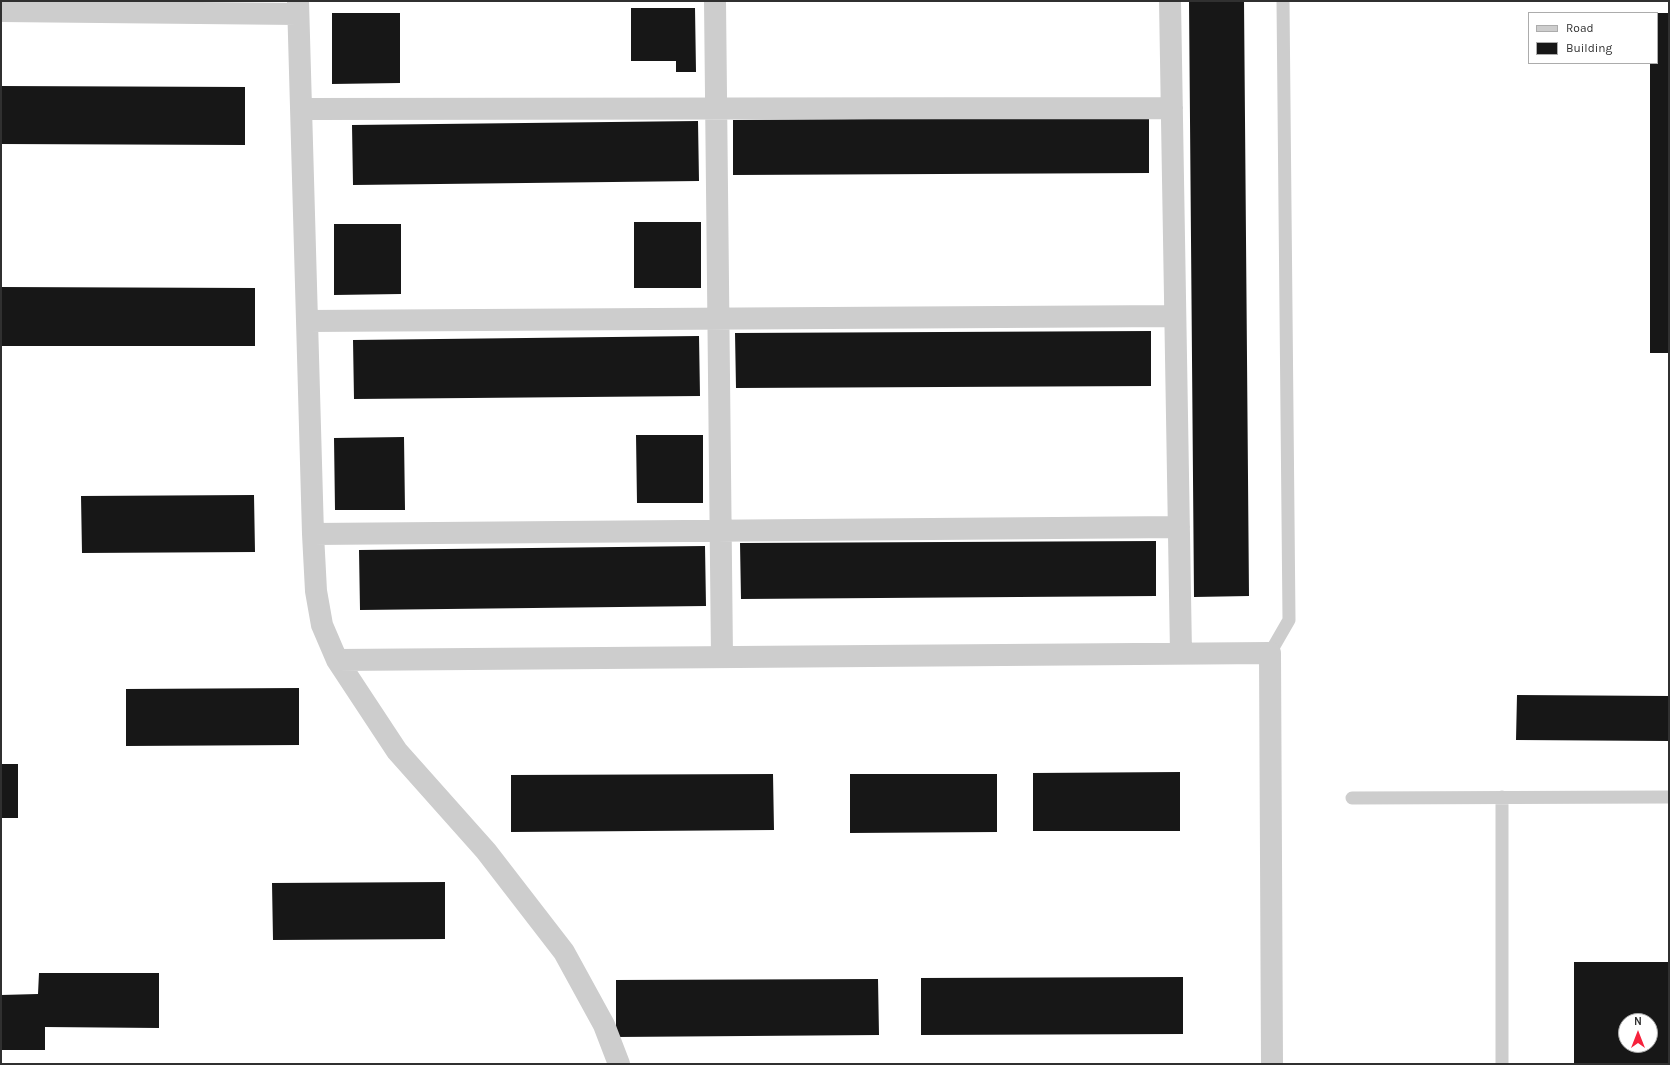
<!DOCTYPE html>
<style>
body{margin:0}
#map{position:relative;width:1670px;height:1065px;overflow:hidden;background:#fff;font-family:Karla,sans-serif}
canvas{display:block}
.frame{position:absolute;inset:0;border:2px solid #303030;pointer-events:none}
.legend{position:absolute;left:1528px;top:12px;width:130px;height:52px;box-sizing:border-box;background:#fff;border:1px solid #acacac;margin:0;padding:5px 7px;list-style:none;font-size:12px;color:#303030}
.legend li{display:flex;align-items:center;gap:8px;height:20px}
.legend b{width:20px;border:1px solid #acacac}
.north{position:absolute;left:1618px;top:1013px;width:40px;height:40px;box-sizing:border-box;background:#fff;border:1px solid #acacac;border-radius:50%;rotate:0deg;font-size:11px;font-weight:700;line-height:16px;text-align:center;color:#303030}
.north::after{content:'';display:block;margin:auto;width:14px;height:18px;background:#f6223c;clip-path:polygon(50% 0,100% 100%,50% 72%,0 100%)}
</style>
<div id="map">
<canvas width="1670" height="1065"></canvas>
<div class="frame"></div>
<ul class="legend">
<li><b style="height:5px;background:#cdcdcd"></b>Road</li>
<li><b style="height:11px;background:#171717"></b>Building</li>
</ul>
<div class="north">N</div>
</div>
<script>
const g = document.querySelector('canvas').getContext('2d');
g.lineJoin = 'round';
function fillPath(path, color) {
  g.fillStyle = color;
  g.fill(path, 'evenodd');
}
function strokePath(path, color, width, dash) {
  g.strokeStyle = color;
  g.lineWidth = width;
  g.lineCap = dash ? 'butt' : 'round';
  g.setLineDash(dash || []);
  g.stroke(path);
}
const building = new Path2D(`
 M1189 1H1244L1249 596 1194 597Z
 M631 8H695L696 72H676V61H631Z
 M332 13H400V83L332 84Z
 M1657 13H1669V353H1650V63H1657Z
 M1 86 245 87V145L1 144Z
 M1149 117V173L733 175V120Z
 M698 121 699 181 353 185 352 125Z
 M634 222H701V288H634Z
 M334 224H401V294L334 295Z
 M1 287 255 288V346H1Z
 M1151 331V386L736 388 735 333Z
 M699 336 700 396 354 399 353 340Z
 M636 435H703V503H637Z
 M404 437 405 510H335L334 438Z
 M254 495 255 552 82 553 81 496Z
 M1156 541V596L741 599 740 543Z
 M705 546 706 606 360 610 359 550Z
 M299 688V745L126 746V689Z
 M1517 695 1669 696V741L1516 740Z
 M1 764H18V818H1Z
 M1180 772V831H1033V773Z
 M773 774 774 830 511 832V775Z
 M850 774H997V832L850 833Z
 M445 882V939L273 940 272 883Z
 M1574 962H1669V1064H1574ZM1626 1021H1650V1045H1626Z
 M39 973H159V1028L45 1027V1050H1V995L38 994Z
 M1183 977V1034L921 1035V978Z
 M878 979 879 1035 616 1037V980Z`);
const service = new Path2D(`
 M1270 653 1289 620 1283 1
 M1502 797V1064
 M1352 798 1669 797`);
const minor = new Path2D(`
 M298 1 313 534 316 591 322 625 337 660 397 751 486 851 564 952 604 1025 619 1064
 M715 1 722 657
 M1170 1 1181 653
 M1 11 298 14
 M301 109 1172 108
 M307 321 1175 316
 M313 534 1179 527
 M337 660 1270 653 1272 1064`);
fillPath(building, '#171717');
strokePath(service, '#cdcdcd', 13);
strokePath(minor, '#cdcdcd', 22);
</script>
